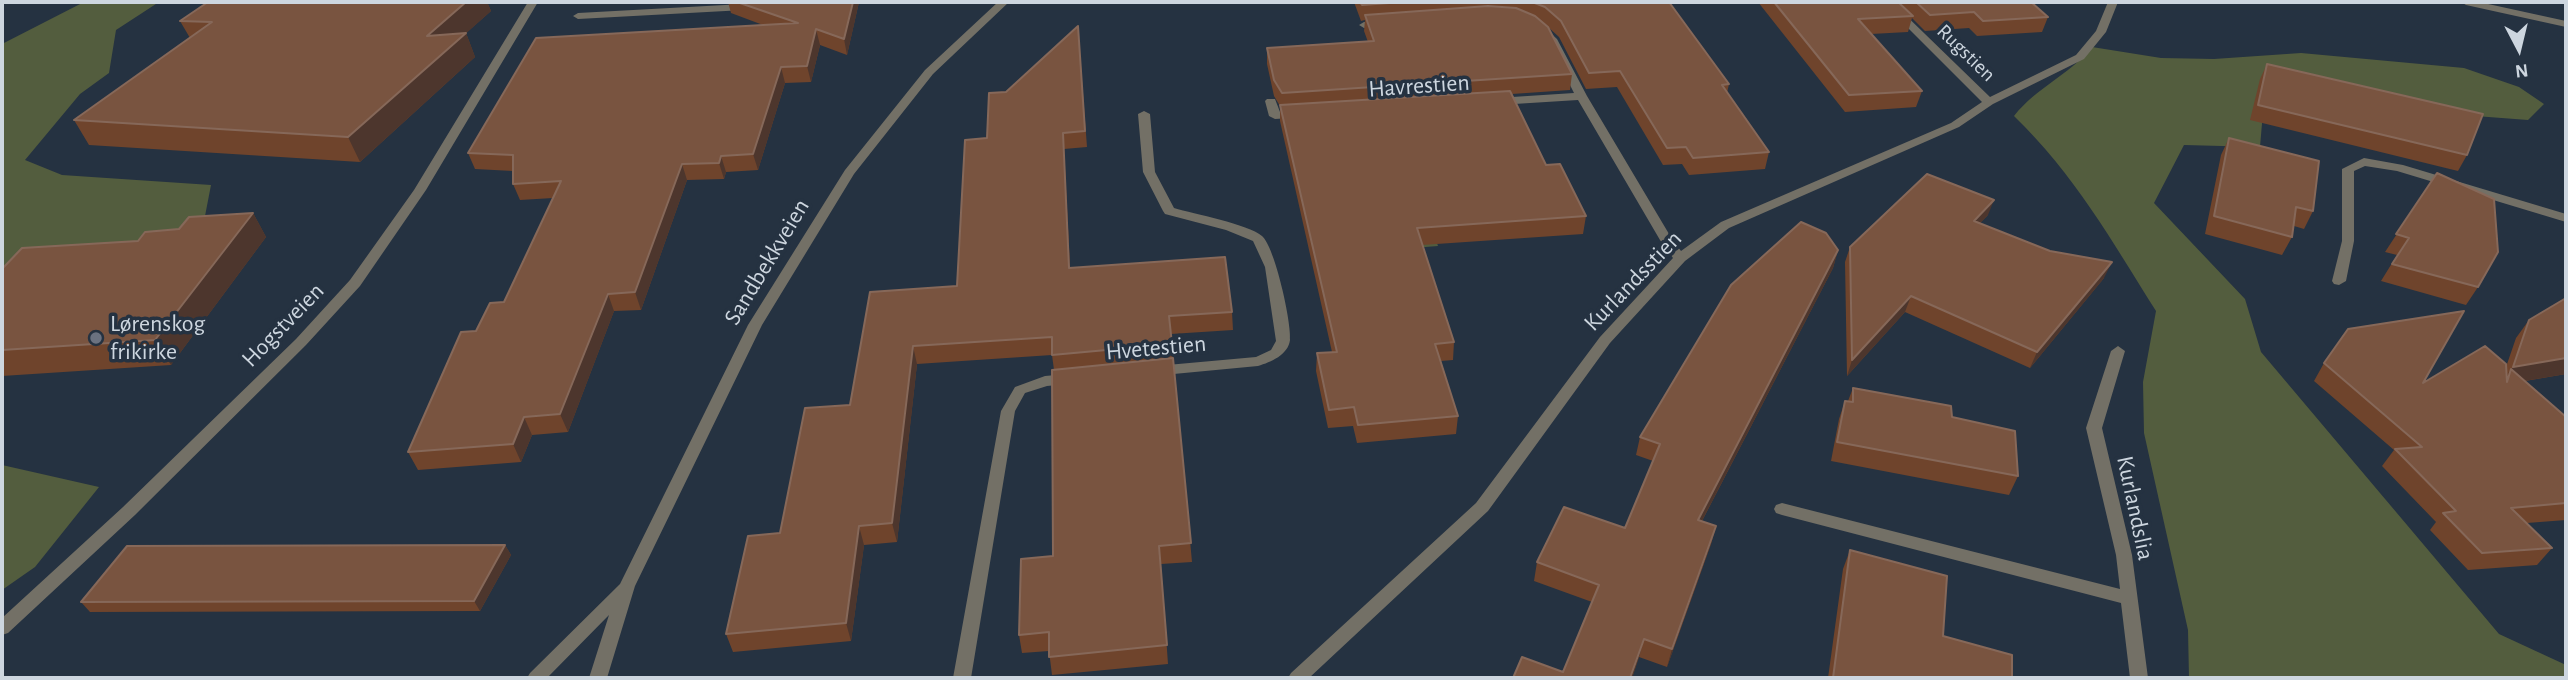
<!DOCTYPE html>
<meta charset="utf-8">
<style>
body{margin:0}
#map{position:relative;width:2568px;height:680px;overflow:hidden;background:#253241;font-family:"Alegreya Sans",sans-serif}
canvas{display:block}
.frame{position:absolute;inset:0;border:4px solid #cdd6df;pointer-events:none}
.north{position:absolute;left:2484px;top:14px;width:70px;height:70px;-webkit-text-stroke:5px #253241;paint-order:stroke;rotate:173deg;font-size:19px;font-weight:700;line-height:28px;text-align:center;color:#cdd6df}
.north::after{content:'';display:block;margin:auto;width:24px;height:32px;background:#cdd6df;clip-path:polygon(50% 0,100% 100%,50% 72%,0 100%)}
</style>
<div id="map">
<canvas width="2568" height="680"></canvas>
<div class="frame"></div>
<div class="north">N</div>
</div>
<script>
const g = document.querySelector('canvas').getContext('2d');
g.lineJoin = 'round';
function fillPath(path, color) {
  g.fillStyle = color;
  g.fill(path, 'evenodd');
}
function strokePath(path, color, width, dash) {
  g.strokeStyle = color;
  g.lineWidth = width;
  g.lineCap = dash ? 'butt' : 'round';
  g.setLineDash(dash || []);
  g.stroke(path);
}
function drawText(font, color, halo, rows, align = 'center') {
  g.font = font + ' "Alegreya Sans",sans-serif';
  g.lineWidth = 7;
  g.setLineDash([]);
  g.textBaseline = 'middle';
  g.strokeStyle = halo;
  g.fillStyle = color;
  for (const [text, x, y, turn = 0] of rows) {
    g.save();
    g.translate(x, y);
    g.rotate((+turn || 0) * Math.PI / 180);
    g.textAlign = isNaN(turn) ? turn : align;
    if (halo) g.strokeText(text, 0, 0);
    g.fillText(text, 0, 0);
    g.restore();
  }
}
const green = new Path2D(`
 M84 2H159L116 30 109 73 80 94 25 160 62 175 211 185 205 216 178 241 46 247 2 286V44Z
 M2092 47 2161 58 2214 59 2301 53 2464 68 2519 87 2544 104 2528 120 2264 100 2260 147 2184 145 2154 203 2245 299 2261 352 2499 634 2566 665V678H2189L2188 630 2144 433 2143 382 2156 311C2112 241 2074 174 2014 116 2038 86 2067 77 2092 47Z
 M1429 220 1438 246 1322 255 1315 229Z
 M2 465 99 487 35 567 2 590Z`);
const street = new Path2D(`
 M528 2H538L426 190 360 286 306 345 135 515 8 633 2 635V618L123 507 296 339 350 280 414 190Z
 M780 2H794L781 8 578 19 573 16 578 13Z
 M998 2H1009L933 74 854 174 762 325 635 586 607 678H589L609 615 547 678H527L530 673 620 584 748 325 845 170 925 70Z
 M1882 2H1892L1990 97 2076 55 2096 31 2108 2H2118L2106 32 2084 59 1993 104 1959 127 1729 228 1685 261 1610 343 1488 511 1309 678H1288L1291 673 1476 503 1600 337 1673 258 1660 240 1578 100 1275 119 1269 116 1265 101 1267 99H1275L1280 112 1574 93 1548 41 1534 29 1515 21 1486 19 1364 28 1359 25 1364 22 1486 13 1517 15 1542 25 1557 39 1587 96 1672 239 1681 251 1721 222 1951 123 1982 102Z
 M2461 2H2479L2566 21V27L2466 5Z
 M1144 111 1150 114 1155 172 1174 208C1194 214 1248 224 1262 236 1275 247 1292 324 1290 340 1288 355 1271 362 1258 366L1047 386 1025 393 1015 411 971 678H953L1001 411 1015 387 1045 376 1256 357 1271 350 1276 341 1265 267 1253 241 1226 230 1165 214 1163 211 1143 172 1138 114Z
 M2364 158 2403 165 2566 214V222L2397 171 2365 166 2354 171V241L2346 281 2339 285 2334 284 2332 281 2342 241V169Z
 M2118 346 2125 351 2102 428 2132 555 2148 678H2130L2121 603 1782 515 1776 513 1774 509 1776 505 1782 503 2120 589 2116 555 2086 428 2111 351Z`);
const wall = new Path2D(`
 M208 2H487L491 11 466 33 475 57 360 162 89 145 74 120 190 38 180 21Z
 M698 2H859L847 55 820 45 811 82 785 83 758 170 726 172 724 179 687 180 641 310 614 311 568 432 532 435 521 462 418 470 408 452 476 331 504 302 553 198 520 200 513 184V171L475 169 468 153 763 25 731 13 728 2 703 4Z
 M1354 2H1669L1729 84 1727 93 1769 152 1765 169 1689 175 1682 164 1663 165 1617 87 1586 89 1559 37 1548 27 1572 74 1570 90 1512 94 1546 165 1586 216 1583 234 1422 245 1454 342 1453 360 1441 361 1458 416 1456 434 1357 443 1353 426 1328 428 1316 371 1317 353 1332 352 1280 121V106L1274 96 1267 64V48L1368 42 1364 31 1365 20 1361 21Z
 M1758 2H2031L2048 17 2042 32 1977 36 1969 28 1925 31 1912 18 1908 32 1871 34 1922 91 1916 107 1845 112Z
 M1078 26 1087 147 1064 149 1070 268 1232 312 1233 330 1171 334 1192 562 1161 564 1168 664 1052 675 1049 651 1022 653 1019 635 1053 556 1054 370 1052 355 917 364 897 542 864 545 851 641 733 652 726 634 850 405 957 286 987 138 1006 92Z
 M2267 64 2467 155 2458 171 2250 120 2260 79Z
 M2229 138 2313 211 2304 229 2294 226 2292 237 2282 255 2205 234 2221 155Z
 M2437 173 2478 287 2466 305 2381 281 2397 255 2385 252Z
 M253 213 266 237 171 365 2 376V269L138 241 179 229Z
 M1988 215 1980 223 2104 278 2030 368 1905 312 1847 376 1845 262 1850 247Z
 M1838 250 1833 268 1702 521 1716 526 1711 544 1667 667 1639 657 1632 678H1513L1563 672 1592 602 1534 581 1537 562 1625 528 1653 461 1636 455 1640 437Z
 M2566 298V374L2525 381 2566 417V520L2527 523 2552 548 2537 565 2468 570 2430 530 2436 522 2382 466 2394 450 2314 381 2324 363 2423 383 2506 367 2516 338 2529 320Z
 M1853 388 1952 417 2018 476 2009 495 1831 461 1839 419 1845 401H1848Z
 M505 545 511 555 480 611 90 612 81 602Z
 M1850 550 1943 636 2012 678H1828L1843 569Z`);
const shadedWall = new Path2D(`
 M466 2H487L491 11 443 54 466 33 475 57 360 162 348 137 427 36Z
 M853 2H859L847 55 844 39Z
 M816 29 820 45 811 82 807 66Z
 M781 67 785 83 758 170 753 154Z
 M1063 133 1064 149 1071 285 1069 268Z
 M721 156 726 172 724 179 719 163Z
 M682 164 687 180 641 310 635 292Z
 M1994 200 1988 215 1968 236 1974 221Z
 M253 213 266 237 171 365 155 340Z
 M1838 250 1833 268 1693 538 1698 520Z
 M2112 262 2104 278 2030 368 2037 352Z
 M608 294 614 311 568 432 560 414Z
 M1911 296 1905 312 1847 376 1852 360Z
 M913 346 917 364 897 542 892 523Z
 M2566 358V374L2506 384 2511 369 2499 385 2513 367Z
 M524 417 532 435 521 462 513 444Z
 M859 526 864 545 851 641 846 623Z
 M1716 526 1711 544 1667 667 1672 649Z
 M505 545 511 555 480 611 474 601Z
 M1644 639 1639 657 1632 678H1630Z`);
const building = new Path2D(`
 M208 2H466L427 36 466 33 348 137 74 120 212 22 180 21Z
 M737 2H853L844 39 816 29 807 66 781 67 753 154 721 156 719 163 682 164 635 292 608 294 560 414 524 417 513 444 408 452 461 332 476 331 490 303 504 302 561 181 513 184V155L468 153 536 38 798 23Z
 M1360 2H1403L1362 5Z
 M1532 2H1669L1729 84 1722 85 1769 152 1693 158 1686 147 1667 148 1620 71 1589 73 1561 21 1545 7Z
 M1774 2H1898L1913 16 1858 19 1922 91 1849 95Z
 M1916 2H2031L2048 17 1983 21 1974 12 1930 15Z
 M1488 6 1516 8 1535 16 1548 27 1572 74 1282 93 1274 80 1267 48 1374 41 1365 15Z
 M1078 26 1085 131 1063 133 1069 268 1225 257 1232 312 1169 316 1172 344 1052 355V337L913 346 892 523 859 526 846 623 726 634 748 536 780 533 805 408 850 405 870 292 957 286 965 140 987 138 989 93 1006 92Z
 M2267 64 2483 114 2467 155 2258 105Z
 M1510 91 1546 165 1560 164 1586 216 1417 228 1454 342 1435 344 1458 416 1358 425 1354 407 1329 410 1317 353 1337 352 1280 105Z
 M2229 138 2319 161 2313 211 2296 207 2292 237 2214 216Z
 M2437 173 2494 199 2498 252 2478 287 2392 264 2409 238 2396 234Z
 M1927 174 1994 200 1974 221 2050 251 2112 262 2037 352 1911 296 1852 360 1850 247Z
 M253 213 155 340 2 350V269L22 248 138 241 145 232 179 229 189 217Z
 M1801 222 1826 233 1838 250 1698 520 1716 526 1672 649 1644 639 1630 678H1513L1522 657 1563 672 1599 585 1537 562 1564 507 1625 528 1660 444 1640 437 1731 285Z
 M2566 298V358L2513 367 2529 320Z
 M2464 311 2423 383 2485 346 2506 364 2507 382 2511 369 2566 417V503L2511 508 2552 548 2482 553 2443 513 2456 511 2395 449 2422 447 2324 363 2348 329Z
 M1173 358 1191 543 1159 546 1167 645 1049 657V632L1019 635 1021 559 1053 556 1052 370Z
 M1853 388 1951 406 1952 417 2015 431 2018 476 1837 442 1845 401 1853 402Z
 M505 545 474 601 81 602 127 546Z
 M1850 550 1947 576 1943 636 2012 655V678H1833Z`);
const markers = [
 [96,338,7,"#6b7280"]
];
const farStreetnames = [
 ["Rugstien",1966,53,44]
];
const streetNames = [
 ["Havrestien",1419,86,-4],
 ["Sandbekkveien",767,262,-59],
 ["Kurlandsstien",1633,281,-46],
 ["Hogstveien",283,325,-46],
 ["Hvetestien",1156,348,-5],
 ["Kurlandslia",2135,508,78]
];
const poiNames = [
 ["Lørenskog",110,324],
 ["frikirke",110,352]
];
fillPath(green, '#535d3e');
fillPath(street, '#737066');
fillPath(wall, '#6f442c');
fillPath(shadedWall, '#4d362d');
fillPath(building, '#795440');
strokePath(building, '#866859', 2);
for (const [x, y, r, color] of markers) {
  const dot = new Path2D();
  dot.arc(x, y, r, 0, 2 * Math.PI);
  g.fillStyle = color;
  g.fill(dot);
  strokePath(dot, '#253241', 2.5);
}
drawText('21px', '#cdd6df', '#253241', farStreetnames);
drawText('24px', '#cdd6df', '#253241', streetNames);
drawText('24px', '#cdd6df', '#253241', poiNames, 'left');
</script>
